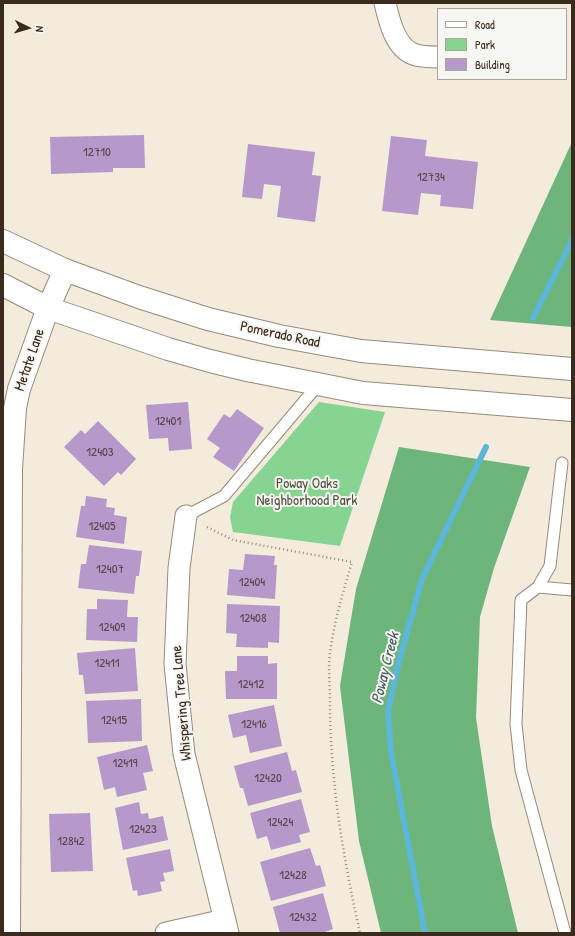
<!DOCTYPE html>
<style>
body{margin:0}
#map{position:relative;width:575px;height:936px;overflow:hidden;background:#f3ebdb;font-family:"Patrick Hand",sans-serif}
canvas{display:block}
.frame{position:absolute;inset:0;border:4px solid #3b2a1e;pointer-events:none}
.legend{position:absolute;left:437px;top:8px;width:130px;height:72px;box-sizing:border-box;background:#f6f6f2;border:1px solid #aba49d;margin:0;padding:5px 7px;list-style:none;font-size:12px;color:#3b2a1e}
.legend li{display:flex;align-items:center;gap:8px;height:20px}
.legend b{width:20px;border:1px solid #aba49d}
.north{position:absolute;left:8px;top:8px;width:40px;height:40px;-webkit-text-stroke:3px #f6f6f2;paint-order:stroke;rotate:95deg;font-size:11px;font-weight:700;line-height:16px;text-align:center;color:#3b2a1e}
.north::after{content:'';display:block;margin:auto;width:14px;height:18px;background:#3b2a1e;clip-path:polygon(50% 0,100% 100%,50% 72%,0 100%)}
</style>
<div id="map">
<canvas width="575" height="936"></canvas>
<div class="frame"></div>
<ul class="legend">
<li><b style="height:5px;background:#fff"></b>Road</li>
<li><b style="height:11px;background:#87d391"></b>Park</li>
<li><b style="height:11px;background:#b798ca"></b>Building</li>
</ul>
<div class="north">N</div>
</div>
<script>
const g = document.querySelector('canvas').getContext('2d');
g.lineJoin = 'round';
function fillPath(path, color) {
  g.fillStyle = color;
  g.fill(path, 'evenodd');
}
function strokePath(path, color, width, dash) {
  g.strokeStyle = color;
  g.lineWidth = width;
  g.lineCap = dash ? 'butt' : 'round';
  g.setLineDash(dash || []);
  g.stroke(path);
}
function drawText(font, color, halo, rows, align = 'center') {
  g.font = font + ' "Patrick Hand",sans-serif';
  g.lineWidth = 4;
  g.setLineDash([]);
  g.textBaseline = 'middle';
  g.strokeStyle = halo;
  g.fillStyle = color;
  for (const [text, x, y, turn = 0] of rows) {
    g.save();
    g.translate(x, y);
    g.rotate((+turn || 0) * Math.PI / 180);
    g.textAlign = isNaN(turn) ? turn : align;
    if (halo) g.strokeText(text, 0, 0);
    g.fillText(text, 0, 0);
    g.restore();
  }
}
const green = new Path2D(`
 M319 402 385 412 340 546 233 532 230 517 233 502Z`);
const forest = new Path2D(`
 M572 142V327L490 320Z
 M399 447 530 467 494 568 480 617 476 718 492 826 518 933H381L359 841 340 686 356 589Z`);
const stream = new Path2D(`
 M533 318 572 240
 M425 933 391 752 388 711 397 669 422 579 486 447`);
const building = new Path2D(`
 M144 135 145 168H113V172L51 174 50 137Z
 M391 136 427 140 425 156 478 162 473 209 440 206 441 195 421 193 418 215 382 211Z
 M248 144 315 152 312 175 321 176 315 222 277 217 281 186 264 184 262 199 242 197Z
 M188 402 192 449 169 451 168 438 149 439 146 405Z
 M237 409 264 428 234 471 213 457 220 448 207 439 224 414 230 418Z
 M98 421 136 459 121 475 118 472 104 486 64 447 81 430 85 434Z
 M86 496 107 499 106 507 115 508 114 515 127 517 124 544 76 537 81 506H85Z
 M89 545 142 551 139 576H136L134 594 78 588 81 564H86Z
 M245 554 275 556 274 565H277L275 599 227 595 229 569 243 570Z
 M97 599 128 600 127 617H138L137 642 86 640 87 609H97Z
 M227 604 280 606 279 643 268 642V648L236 647 237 634 226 633Z
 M135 648 138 691 85 694 83 675H79L77 653Z
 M237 656H268V664L277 663V699H226L225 671H237Z
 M141 699 142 741 88 743 86 701Z
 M274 705 282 746 250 753 246 735 233 738 228 715Z
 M147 745 153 771 143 773 147 790 117 797 115 787 104 790 97 757Z
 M287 752 292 771 296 770 302 792 248 806 243 788H240L234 766Z
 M301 799 310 832 299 835 301 842 271 850 267 836 257 839 250 813Z
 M139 802 141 814 148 813 149 819 163 816 168 840 123 850 115 808Z
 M90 813 93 871 51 872 49 814Z
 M310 848 316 866 320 865 326 886 271 901 260 862Z
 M170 849 174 871 163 873 165 881 160 882 162 891 138 896 137 890 133 891 126 858Z
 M323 893 333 929 322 933H280L273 907Z`);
const path = new Path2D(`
 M207 527 233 540 352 562C343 592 334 622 330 653 328 669 330 686 330 702 330 780 343 857 360 933`);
const service = new Path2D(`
 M562 463 550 566 538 587 572 590
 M186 516 224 496 318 385
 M538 587 521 600 516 724 521 770 565 933`);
const minor = new Path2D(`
 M385 3C389 20 395 47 413 54 421 57 430 57 438 57
 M186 516 179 568 175 664 184 754 228 933
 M166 933 225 920`);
const tertiary = new Path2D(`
 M9 933 11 469 15 408 19 389 48 308 65 270`);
const primary = new Path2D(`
 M3 241 65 270 139 297 208 319 279 336 361 351 572 369
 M3 285 48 308 168 349 210 361 247 370 363 393 572 410`);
const numberNames = [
 ["12710",97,153],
 ["12734",431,178],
 ["12401",168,422],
 ["12403",100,453],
 ["12405",102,527],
 ["12407",110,570],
 ["12404",252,583],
 ["12408",253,619],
 ["12409",112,628],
 ["12411",107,664],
 ["12412",251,685],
 ["12415",114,721],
 ["12416",254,725],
 ["12419",125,764],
 ["12420",268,779],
 ["12424",280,823],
 ["12423",143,830],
 ["12842",71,842],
 ["12428",293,876],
 ["12432",303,918]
];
const streetNames = [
 ["Pomerado Road",280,335,12],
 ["Metate Lane",30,360,-71],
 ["Whispering Tree Lane",182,703,-95]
];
const parkNames = [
 ["Poway Oaks",307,484],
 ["Neighborhood Park",307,501]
];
const waterNames = [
 ["Poway Creek",386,668,-76]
];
fillPath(green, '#87d391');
fillPath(forest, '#6db57b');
strokePath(stream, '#5cb6d9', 6);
fillPath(building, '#b798ca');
strokePath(service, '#978a7c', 13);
strokePath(minor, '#978a7c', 23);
strokePath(tertiary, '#978a7c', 24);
strokePath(primary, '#978a7c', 24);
strokePath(path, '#978a7c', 2.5, [1, 3]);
strokePath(service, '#fff', 11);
strokePath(minor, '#fff', 21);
strokePath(tertiary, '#fff', 22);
strokePath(primary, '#fff', 22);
drawText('13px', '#5a4649', null, numberNames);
drawText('15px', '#3b2a1e', '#f6f6f2', streetNames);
drawText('15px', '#4e543b', '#f6f6f2', parkNames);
drawText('italic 16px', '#475b5f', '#f6f6f2', waterNames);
</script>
